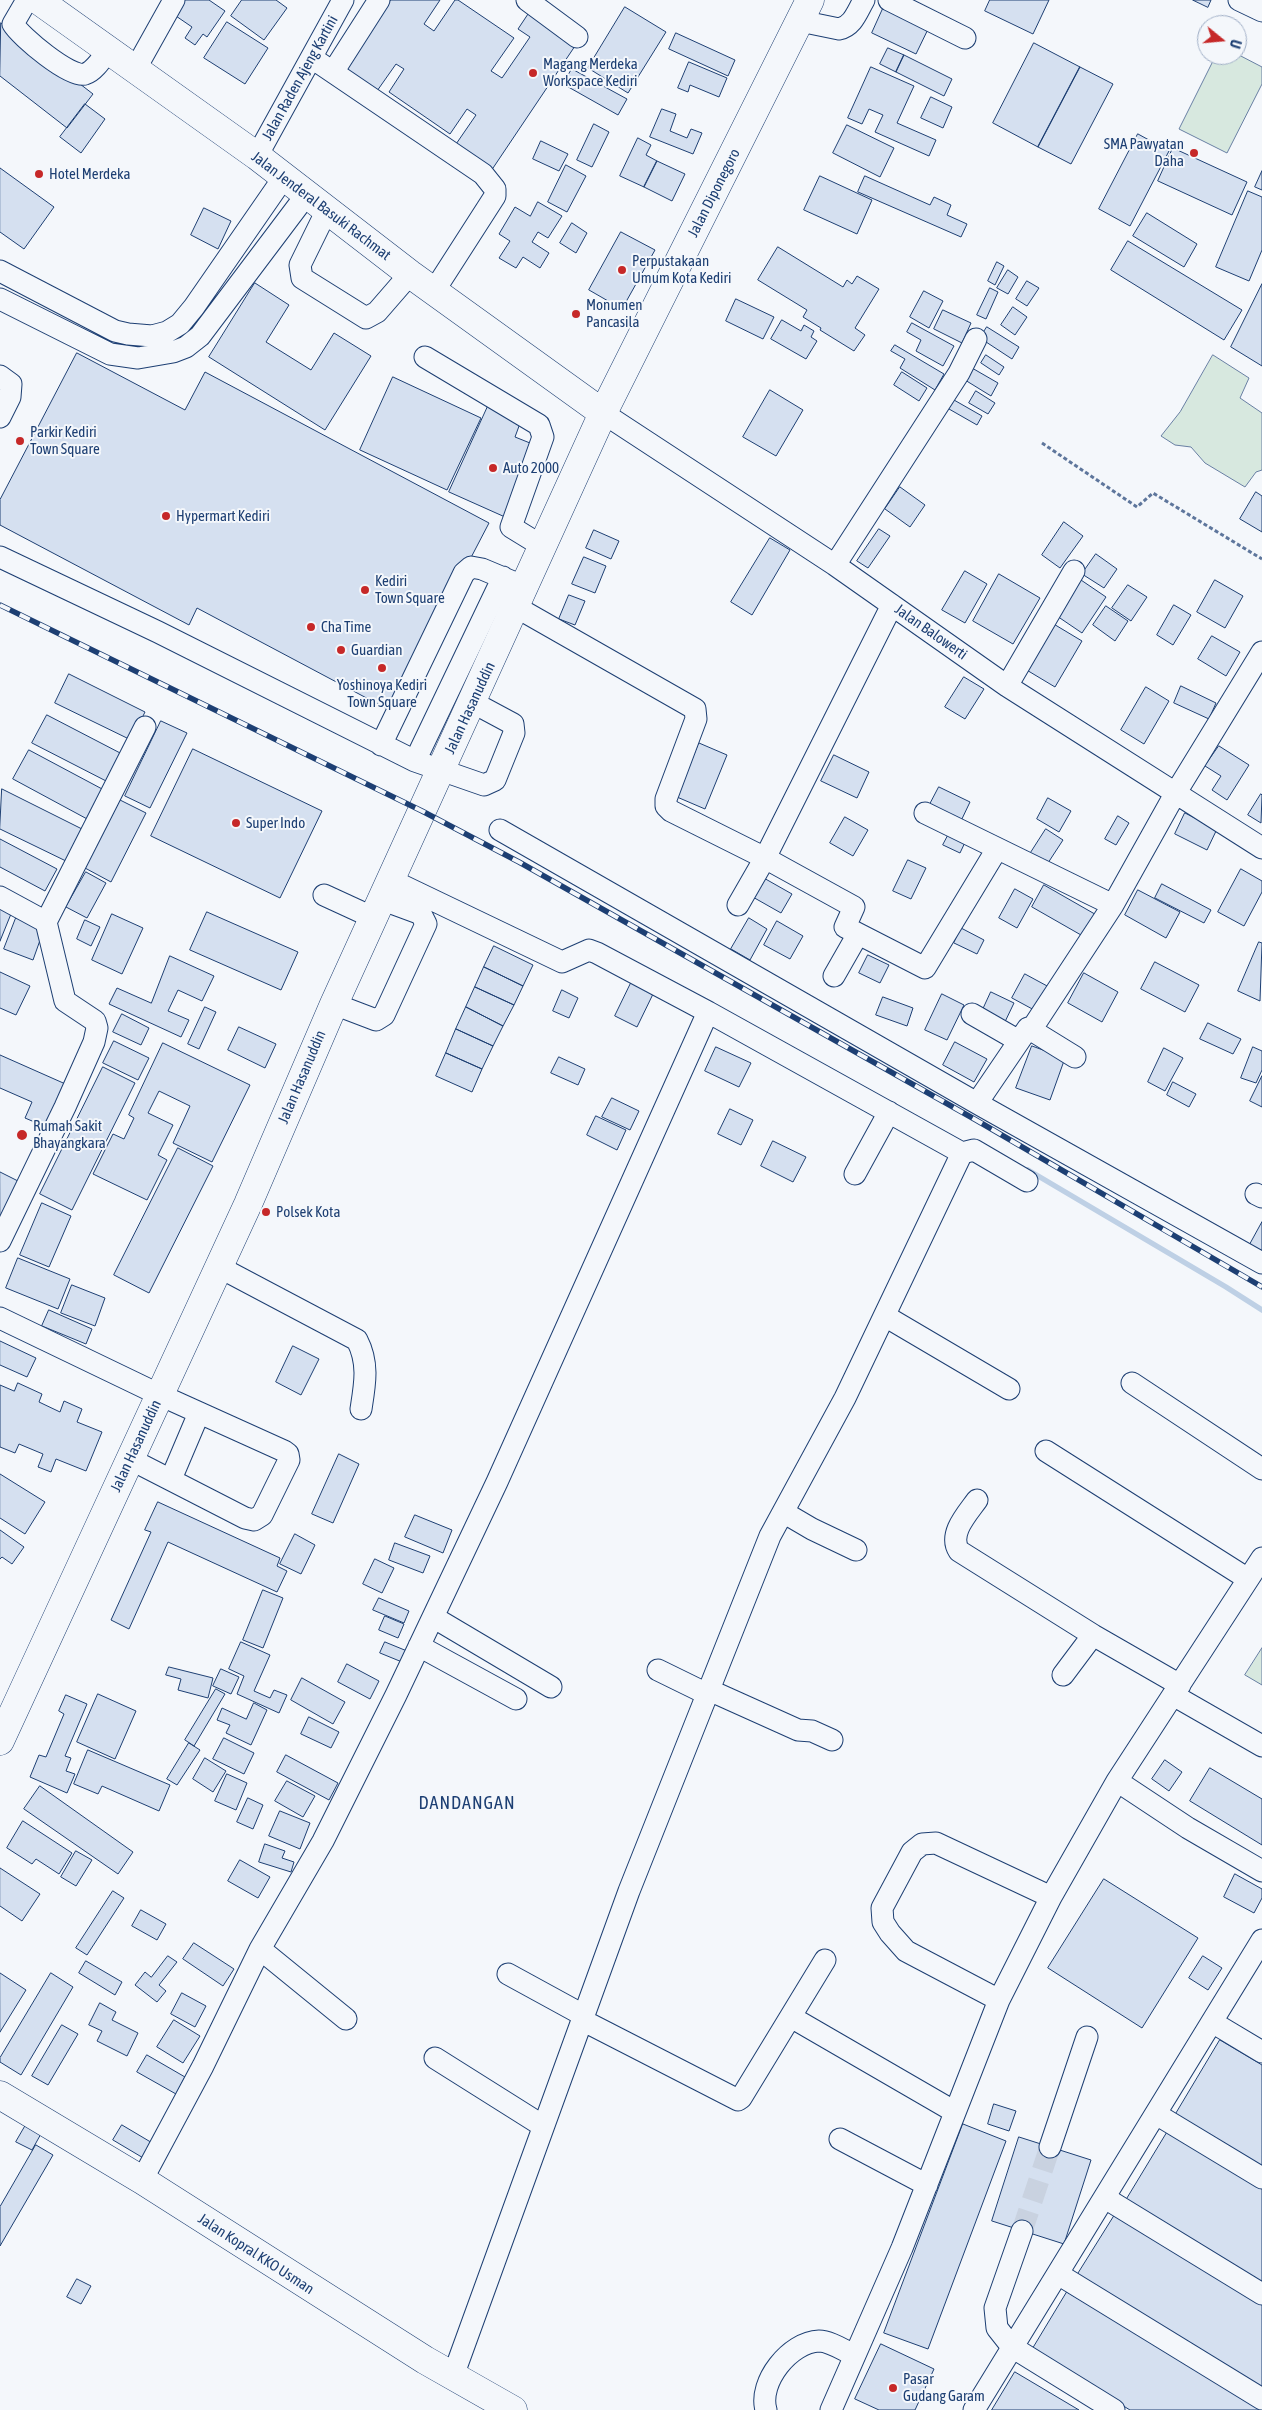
<!DOCTYPE html>
<style>
body{margin:0}
#map{position:relative;width:1262px;height:2410px;overflow:hidden;background:#f4f7fb;font-family:"Asap Condensed",sans-serif}
canvas{display:block}
.north{position:absolute;left:1197px;top:15px;width:50px;height:50px;box-sizing:border-box;background:#f4f7fb;border:1px solid #9eadc5;border-radius:50%;rotate:107deg;font-size:14px;font-weight:700;line-height:20px;text-align:center;color:#1d3f73}
.north::after{content:'';display:block;margin:auto;width:18px;height:22px;background:#c62828;clip-path:polygon(50% 0,100% 100%,50% 72%,0 100%)}
</style>
<div id="map">
<canvas width="1262" height="2410"></canvas>
<div class="north">U</div>
</div>
<script>
const g = document.querySelector('canvas').getContext('2d');
g.lineJoin = 'round';
function fillPath(path, color) {
  g.fillStyle = color;
  g.fill(path, 'evenodd');
}
function strokePath(path, color, width, dash) {
  g.strokeStyle = color;
  g.lineWidth = width;
  g.lineCap = dash ? 'butt' : 'round';
  g.setLineDash(dash || []);
  g.stroke(path);
}
function drawText(font, color, halo, rows, align = 'center') {
  g.font = font + ' "Asap Condensed",sans-serif';
  g.lineWidth = 4;
  g.setLineDash([]);
  g.textBaseline = 'middle';
  g.strokeStyle = halo;
  g.fillStyle = color;
  for (const [text, x, y, turn = 0] of rows) {
    g.save();
    g.translate(x, y);
    g.rotate((+turn || 0) * Math.PI / 180);
    g.textAlign = isNaN(turn) ? turn : align;
    if (halo) g.strokeText(text, 0, 0);
    g.fillText(text, 0, 0);
    g.restore();
  }
}
const green = new Path2D(`
 M1237 54 1262 67V84L1227 153 1179 129 1216 55Z
 M1213 355 1249 378 1240 398 1262 413V470L1256 472 1245 487 1205 463 1191 447 1175 445 1161 436 1180 412Z
 M1262 1648V1685L1245 1675Z`);
const stream = new Path2D(`
 M1028 1170 1226 1287 1262 1310`);
const building = new Path2D(`
 M183 0H209L225 11 207 37 203 34 195 45 185 38 192 27 173 14Z
 M242 0H276L287 8 264 40 231 16Z
 M391 0H440L424 24 434 31 455 0H458L514 38 491 71 502 78 530 37 518 29 528 14 575 46 491 171 454 147 476 115 467 109 450 134 389 92 404 69 396 64 377 91 344 69Z
 M990 0H1049L1033 34 985 11Z
 M1193 0H1211L1208 7Z
 M886 2 931 23 916 54 872 33Z
 M625 7 666 32 628 93 588 68Z
 M227 22 268 48 245 84 204 58Z
 M1 23 93 94 67 128 0 76Z
 M676 33 735 60 728 76 669 49Z
 M1034 43 1080 67 1038 147 993 123Z
 M888 48 904 55 896 72 880 64Z
 M904 55 952 79 944 96 896 72Z
 M689 62 727 78 719 97 690 85 688 92 678 88Z
 M871 67 914 86 897 123 936 140 929 156 875 132 883 115 869 109 862 124 848 118Z
 M1080 67 1113 84 1071 164 1038 147Z
 M572 69 627 99 618 115 563 84Z
 M931 97 952 107 943 128 921 118Z
 M85 104 105 119 81 153 60 137Z
 M662 109 676 114 670 131 687 138 691 129 702 133 693 154 650 137Z
 M594 124 609 132 592 167 577 160Z
 M847 125 894 148 880 177 833 153Z
 M1138 134 1169 151 1130 226 1099 209Z
 M638 138 651 145 646 155 657 161 644 187 620 176Z
 M541 141 568 154 559 171 533 159Z
 M1173 148 1247 182 1232 215 1158 181Z
 M657 161 685 174 672 201 644 187Z
 M566 165 586 176 567 212 548 202Z
 M0 168 54 207 24 249 0 232Z
 M1262 171V190L1255 187Z
 M820 176 872 200 857 234 804 210Z
 M865 176 930 205 934 197 951 205 947 215 967 224 961 237 858 192Z
 M1248 191 1262 197V250L1249 281 1216 267Z
 M538 202 562 216 548 238 538 232 532 242 549 253 540 268 523 257 516 268 499 258 510 241 499 234 515 207 530 216Z
 M204 208 231 221 218 249 191 235Z
 M1147 213 1197 244 1184 267 1133 236Z
 M572 223 587 233 576 253 560 243Z
 M621 232 655 250 622 309 589 290Z
 M1128 241 1242 310 1224 340 1111 270Z
 M778 247 843 287 847 280 852 284 857 276 879 289 855 328 865 335 854 351 820 330 821 328 803 317 807 310 758 280Z
 M997 262 1004 266 995 285 988 281Z
 M1008 270 1018 277 1008 294 997 288Z
 M1027 281 1039 288 1027 306 1016 299Z
 M255 283 289 305 266 342 311 370 334 333 371 356 325 430 209 357Z
 M1262 284V366L1231 347Z
 M990 288 998 292 986 319 977 315Z
 M924 291 943 301 929 328 910 317Z
 M736 299 774 317 763 339 726 321Z
 M1013 307 1027 317 1015 335 1001 325Z
 M943 310 971 323 962 343 934 329Z
 M782 320 801 331 804 325 814 331 811 337 817 341 806 359 771 339Z
 M912 323 954 346 943 366 916 351 921 340 907 332Z
 M987 327 1019 347 1012 359 980 338Z
 M895 345 944 374 935 390 900 368 905 359 891 351Z
 M77 353 185 410 205 372 489 523 391 711 197 608 189 625 0 525V500Z
 M986 355 1004 367 999 375 981 363Z
 M972 368 998 383 991 396 965 380Z
 M902 372 927 388 919 401 894 385Z
 M393 377 481 418 447 490 360 450Z
 M770 390 803 410 776 456 743 437Z
 M976 391 995 403 988 414 969 403Z
 M494 393 526 407 515 437 535 445 505 517 449 492Z
 M954 400 982 416 977 425 949 409Z
 M900 487 925 505 910 527 885 509Z
 M1256 492 1262 496V532L1240 519Z
 M1064 522 1083 536 1060 568 1042 555Z
 M879 529 890 536 868 568 857 561Z
 M594 530 619 541 611 559 586 548Z
 M770 538 790 550 752 615 731 602Z
 M1096 554 1117 569 1104 588 1082 574Z
 M584 557 606 566 595 593 572 584Z
 M965 571 987 584 965 623 942 610Z
 M999 574 1040 598 1013 644 973 621Z
 M1078 578 1106 597 1082 633 1054 614Z
 M1215 580 1243 596 1225 628 1197 612Z
 M1128 585 1147 597 1131 621 1112 608Z
 M569 595 585 601 575 625 559 619Z
 M1174 605 1191 615 1173 645 1157 635Z
 M1106 606 1128 621 1115 641 1093 625Z
 M1052 623 1082 641 1055 687 1025 669Z
 M1212 636 1240 652 1226 676 1198 659Z
 M69 674 145 712 131 740 55 703Z
 M964 677 984 689 965 719 945 707Z
 M1181 686 1216 703 1209 719 1174 703Z
 M1146 687 1169 701 1144 744 1121 730Z
 M47 715 124 755 110 783 32 743Z
 M161 721 187 733 150 808 125 796Z
 M699 743 727 755 705 809 677 797Z
 M1219 746 1249 765 1227 800 1212 790 1221 776 1205 766Z
 M193 749 322 811 280 898 151 836Z
 M29 750 104 790 89 820 13 779Z
 M834 755 869 772 857 798 821 781Z
 M939 787 970 802 960 823 928 808Z
 M2 789 84 830 68 862 0 829Z
 M1261 794 1262 795 1261 823 1248 815Z
 M1048 798 1071 811 1059 832 1037 819Z
 M120 800 146 813 111 882 85 868Z
 M1185 813 1217 829 1207 850 1175 834Z
 M1118 816 1129 823 1116 845 1105 839Z
 M845 817 868 830 853 856 830 843Z
 M952 828 968 836 960 853 943 845Z
 M1046 829 1063 840 1046 866 1030 854Z
 M0 839 57 869 45 891 0 867Z
 M908 860 926 868 911 899 893 891Z
 M1241 869 1262 881V892L1244 926 1218 912Z
 M86 872 106 883 87 918 66 907Z
 M762 877 792 894 781 913 751 896Z
 M1162 884 1211 910 1204 923 1155 898Z
 M1044 885 1100 917 1088 939 1032 907Z
 M1015 889 1033 899 1017 928 999 918Z
 M1138 890 1180 912 1166 938 1125 915Z
 M0 904 13 909 0 941Z
 M207 912 298 952 281 990 190 950Z
 M112 914 143 928 122 974 92 960Z
 M16 918 44 929 33 960 4 949Z
 M749 918 767 929 750 960 731 949Z
 M85 920 100 927 91 946 77 939Z
 M777 921 803 936 790 959 764 945Z
 M961 928 984 940 977 954 954 943Z
 M1259 942 1262 943 1260 1001 1238 991Z
 M494 946 533 965 523 986 484 967Z
 M868 955 889 965 880 983 859 973Z
 M170 956 214 976 202 1001 178 990 168 1011 189 1020 181 1037 109 1004 117 988 151 1003Z
 M1155 962 1199 985 1185 1012 1141 989Z
 M484 967 523 986 514 1005 475 987Z
 M0 972 30 986 16 1015 0 1008Z
 M1084 973 1118 992 1102 1022 1068 1003Z
 M1025 974 1049 987 1036 1011 1012 998Z
 M632 981 654 992 637 1027 615 1016Z
 M475 987 514 1005 503 1026 466 1007Z
 M562 990 578 998 569 1018 553 1011Z
 M991 992 1014 1003 1002 1028 980 1016Z
 M942 994 964 1005 947 1040 925 1030Z
 M883 997 913 1008 907 1026 876 1015Z
 M205 1007 216 1012 199 1049 188 1044Z
 M466 1007 503 1026 493 1046 456 1029Z
 M122 1014 149 1028 141 1045 113 1032Z
 M1208 1023 1241 1039 1233 1054 1200 1039Z
 M239 1027 276 1044 265 1068 228 1050Z
 M456 1029 493 1046 482 1069 446 1053Z
 M114 1041 149 1058 138 1080 103 1063Z
 M955 1042 987 1059 974 1082 943 1065Z
 M163 1043 250 1085 212 1162 173 1143 190 1106 159 1091 148 1113 173 1125 158 1155 167 1160 147 1200 93 1174 113 1134 124 1139 134 1118 129 1115Z
 M1032 1046 1065 1058 1050 1100 1016 1088Z
 M716 1047 751 1063 739 1087 705 1071Z
 M1253 1047 1262 1051V1070L1256 1083 1241 1078Z
 M1164 1048 1183 1058 1165 1091 1148 1082Z
 M446 1053 482 1069 472 1092 436 1076Z
 M0 1055 70 1086 51 1129 25 1118 32 1102 0 1088Z
 M559 1057 585 1069 578 1085 551 1073Z
 M103 1067 135 1083 72 1210 40 1194Z
 M1262 1076V1107L1250 1101Z
 M1173 1082 1196 1094 1189 1107 1167 1095Z
 M612 1098 639 1111 630 1130 602 1117Z
 M730 1109 753 1120 741 1145 718 1134Z
 M596 1116 626 1130 617 1150 587 1135Z
 M773 1141 806 1157 793 1182 761 1166Z
 M178 1148 213 1166 149 1293 114 1275Z
 M0 1172 20 1182 0 1226Z
 M42 1203 71 1216 49 1267 20 1255Z
 M1262 1222V1256L1248 1248Z
 M18 1258 70 1279 58 1309 6 1288Z
 M72 1285 105 1298 95 1326 61 1313Z
 M49 1310 92 1329 86 1344 42 1326Z
 M0 1341 36 1358 27 1377 0 1365Z
 M293 1346 319 1359 301 1395 276 1382Z
 M18 1383 42 1394 39 1402 60 1412 64 1401 82 1409 77 1422 102 1432 86 1471 56 1459 51 1472 38 1467 43 1454 19 1444 15 1453 0 1447V1385L14 1391Z
 M339 1454 359 1464 333 1523 312 1514Z
 M0 1474 45 1502 25 1534 0 1518Z
 M158 1502 280 1558 277 1566 287 1571 277 1592 168 1542 129 1629 111 1620 151 1532 145 1530Z
 M415 1515 452 1530 443 1553 405 1537Z
 M0 1530 24 1547 12 1564 2 1557 0 1559Z
 M295 1534 315 1545 301 1574 280 1564Z
 M395 1543 430 1556 423 1573 389 1560Z
 M375 1559 394 1568 382 1593 363 1584Z
 M263 1590 283 1598 263 1648 243 1640Z
 M379 1598 409 1611 404 1623 373 1610Z
 M385 1616 404 1624 398 1638 379 1630Z
 M241 1642 270 1655 254 1691 270 1698 274 1690 287 1695 279 1713 237 1694 244 1676 229 1669Z
 M385 1642 407 1651 402 1662 380 1653Z
 M347 1664 379 1681 370 1699 338 1682Z
 M169 1667 213 1678 208 1698 178 1690 181 1679 166 1675Z
 M221 1669 239 1677 231 1694 213 1686Z
 M302 1678 345 1702 333 1724 291 1700Z
 M216 1689 225 1694 194 1746 185 1740Z
 M98 1694 136 1711 115 1759 77 1742Z
 M66 1695 87 1704 65 1756 71 1758 66 1771 75 1774 67 1793 30 1777 39 1755 46 1757 64 1714 59 1711Z
 M254 1703 267 1710 251 1745 226 1733 230 1725 217 1720 222 1708 246 1719Z
 M309 1717 339 1732 331 1748 301 1734Z
 M224 1738 254 1753 244 1774 213 1759Z
 M189 1743 200 1750 177 1785 167 1779Z
 M88 1750 170 1785 159 1811 102 1786 98 1794 74 1784Z
 M286 1755 338 1783 329 1800 277 1772Z
 M205 1758 226 1771 213 1792 193 1779Z
 M1165 1760 1182 1772 1169 1791 1152 1779Z
 M1210 1768 1262 1799V1845L1190 1801Z
 M227 1774 247 1783 236 1810 215 1801Z
 M287 1781 315 1796 303 1817 275 1801Z
 M40 1786 133 1852 118 1874 24 1809Z
 M248 1798 263 1805 253 1829 237 1822Z
 M280 1811 310 1823 300 1849 269 1836Z
 M23 1821 72 1853 59 1874 36 1859 32 1864 7 1848Z
 M265 1844 285 1851 282 1858 294 1862 291 1872 259 1862Z
 M76 1851 92 1860 76 1886 61 1877Z
 M240 1860 270 1877 258 1898 228 1881Z
 M0 1868 40 1894 22 1921 0 1906Z
 M1235 1874 1262 1889V1898L1254 1913 1224 1897Z
 M1104 1879 1198 1938 1142 2028 1048 1968Z
 M113 1891 124 1898 87 1955 76 1948Z
 M141 1910 166 1924 157 1940 132 1926Z
 M194 1943 234 1969 223 1986 183 1959Z
 M168 1956 177 1962 159 1985 166 1991 157 2002 135 1985 145 1972 151 1977Z
 M1203 1956 1222 1968 1208 1990 1189 1978Z
 M86 1961 122 1982 115 1995 79 1973Z
 M0 1973 26 1990 0 2032Z
 M51 1973 73 1987 21 2075 0 2062V2058Z
 M182 1993 206 2006 195 2027 171 2014Z
 M100 2003 116 2012 112 2020 138 2033 127 2056 97 2041 102 2031 89 2025Z
 M174 2020 200 2036 183 2063 157 2047Z
 M62 2025 78 2034 48 2085 32 2076Z
 M1220 2040 1262 2065V2169L1174 2117Z
 M147 2055 185 2077 176 2094 137 2072Z
 M994 2104 1016 2111 1009 2131 988 2124Z
 M27 2123 42 2132 32 2150 16 2142Z
 M963 2124 1006 2141 928 2349 884 2333Z
 M122 2125 154 2144 145 2159 113 2140Z
 M1171 2126 1262 2182V2285L1125 2202Z
 M1019 2137 1091 2160 1064 2244 992 2221Z
 M36 2145 53 2155 0 2246V2207Z
 M1116 2213 1262 2303V2392L1076 2277Z
 M77 2279 91 2286 81 2304 67 2297Z
 M1067 2292 1262 2409V2410H1130L1032 2350Z
 M881 2344 934 2369 915 2410H879L855 2399Z
 M1015 2372 1079 2410H992Z`);
const minorTunnel = new Path2D(`
 M1022 2231 1050 2147`);
const path = new Path2D(`
 M1042 443 1137 507 1153 493 1262 559`);
const minor = new Path2D(`
 M27 0 13 24C20 36 71 79 85 74 95 71 103 57 109 49
 M527 0 577 37
 M889 0 965 38
 M1239 0 1262 11
 M800 21 839 29C853 26 857 12 864 0
 M312 58 483 174 495 189V196L434 291
 M136 68 174 0
 M333 72 379 0
 M257 156 343 0
 M327 210 300 265 302 278 366 318 377 312 410 274
 M0 271 115 331 128 334 152 336 167 332 180 324 194 307 284 177
 M0 299 110 354 138 358 173 352 186 347 200 336 307 194
 M425 357 539 425 543 437 511 527 542 546
 M0 376 11 384 10 397 0 417
 M603 413 835 565 1007 686 1262 848
 M0 557 158 632 415 761 484 785 495 780 514 733 513 724 472 702
 M835 565 959 373 976 339
 M516 607 695 709 696 719 666 799V806L671 811 765 858 892 605
 M1007 686 1074 571
 M381 745 464 573 471 567 482 569 525 587
 M415 761 503 577
 M925 813 1113 905
 M500 830 982 1106 1262 1263
 M391 880 562 962 589 950 597 953 708 1012
 M324 895 374 918
 M0 897 46 922
 M738 905 765 858 854 907 845 927 925 968 997 849
 M834 976 858 934
 M334 1004 376 1020 384 1015 426 924 421 914 383 900
 M972 1014 1019 1041
 M1031 1030 1113 905 1175 794 1262 652
 M977 1103 1028 1028 1075 1057
 M855 1174 889 1112
 M1256 1194 1262 1197
 M0 1241 65 1107 94 1042 97 1028 95 1021 65 1001 46 922 145 727
 M219 1267 357 1340C369 1363 365 1384 361 1409
 M885 1316 1009 1389
 M0 1318 160 1395 284 1451 288 1454 289 1460 262 1515 254 1520 245 1518 130 1459
 M1132 1383 1262 1469
 M1046 1451 1248 1579
 M171 1479 199 1413
 M977 1500C967 1514 948 1534 959 1551L1093 1635
 M783 1512 812 1529 856 1550
 M433 1617 551 1687
 M419 1646 516 1699
 M658 1670 707 1694
 M1063 1675 1093 1635 1180 1685
 M709 1690 798 1730 812 1731 832 1740
 M1173 1695 1262 1746
 M1117 1781 1188 1828 1262 1871
 M260 1949 346 2019
 M508 1974 583 2015
 M999 2000 906 1951 890 1933 883 1922 882 1908 912 1852 922 1844 936 1843 1051 1897
 M791 2017 955 2112
 M582 2020 738 2100 741 2098 825 1960
 M1212 2022 1262 2052
 M435 2058 543 2126
 M1156 2114 1262 2178
 M840 2139 927 2185
 M1050 2147 1087 2037
 M142 2180 203 2066 260 1949 323 1841 396 1695 497 1482 708 1012 962 1153 974 1150 1027 1181
 M1105 2198 1262 2294
 M1022 2231 995 2308 997 2328 1012 2347 1114 2410
 M1058 2274 1262 2399
 M453 2376 629 1891 770 1536 845 1398 962 1153
 M766 2410C758 2382 790 2342 819 2341 830 2341 845 2351 854 2355
 M831 2410 902 2248 999 2000 1051 1897 1117 1781 1262 1558
 M974 2410 1262 1940`);
const major = new Path2D(`
 M38 0 257 156 410 274 603 413
 M0 1741 248 1204 334 1004 603 413 810 0
 M0 2095 142 2180 425 2360 513 2410`);
const rail = new Path2D(`
 M0 605 422 811 519 862 976 1120 1262 1287`);
const markers = [
 [533,73,5,"#c62828"],
 [1194,153,5,"#c62828"],
 [39,174,5,"#c62828"],
 [622,270,5,"#c62828"],
 [576,314,5,"#c62828"],
 [20,441,5,"#c62828"],
 [493,468,5,"#c62828"],
 [166,516,5,"#c62828"],
 [365,590,5,"#c62828"],
 [311,627,5,"#c62828"],
 [341,650,5,"#c62828"],
 [382,668,5,"#c62828"],
 [236,823,5,"#c62828"],
 [22,1135,6,"#c62828"],
 [266,1212,5,"#c62828"],
 [893,2388,5,"#c62828"]
];
const poiNames = [
 ["Magang Merdeka",543,64],
 ["Workspace Kediri",543,81],
 ["SMA Pawyatan",1184,144,"right"],
 ["Daha",1184,161,"right"],
 ["Hotel Merdeka",49,174],
 ["Perpustakaan",632,261],
 ["Umum Kota Kediri",632,278],
 ["Monumen",586,305],
 ["Pancasila",586,322],
 ["Parkir Kediri",30,432],
 ["Town Square",30,449],
 ["Auto 2000",503,468],
 ["Hypermart Kediri",176,516],
 ["Kediri",375,581],
 ["Town Square",375,598],
 ["Cha Time",321,627],
 ["Guardian",351,650],
 ["Yoshinoya Kediri",382,685,"center"],
 ["Town Square",382,702,"center"],
 ["Super Indo",246,823],
 ["Rumah Sakit",33,1126],
 ["Bhayangkara",33,1143],
 ["Polsek Kota",276,1212],
 ["Pasar",903,2379],
 ["Gudang Garam",903,2396]
];
const streetNames = [
 ["Jalan Raden Ajeng Kartini",300,78,-61],
 ["Jalan Diponegoro",714,193,-63],
 ["Jalan Jenderal Basuki Rachmat",321,206,37],
 ["Jalan Balowerti",931,632,35],
 ["Jalan Hasanuddin",470,708,-65],
 ["Jalan Hasanuddin",302,1077,-67],
 ["Jalan Hasanuddin",136,1446,-65],
 ["Jalan Kopral KKO Usman",256,2254,33]
];
const quarterNames = [
 ["DANDANGAN",467,1803]
];
fillPath(green, '#d7e8df');
strokePath(green, '#687fa3', 1);
strokePath(stream, '#bed0e5', 5.5);
fillPath(building, '#d5e0f0');
strokePath(building, '#1d3f73', 1);
strokePath(minorTunnel, '#c9d2e0', 21, [21, 11]);
strokePath(minor, '#1d3f73', 23);
strokePath(major, '#1d3f73', 29);
strokePath(path, '#5e769c', 3, [4, 2.5]);
strokePath(minor, '#f4f7fb', 21);
strokePath(major, '#f4f7fb', 28);
strokePath(rail, '#1d3f73', 5.5);
strokePath(rail, '#f4f7fb', 4, [11]);
for (const [x, y, r, color] of markers) {
  const dot = new Path2D();
  dot.arc(x, y, r, 0, 2 * Math.PI);
  g.fillStyle = color;
  g.fill(dot);
  strokePath(dot, '#f4f7fb', 2);
}
drawText('15px', '#1d3f73', '#f4f7fb', poiNames, 'left');
drawText('15px', '#1d3f73', '#f4f7fb', streetNames);
g.letterSpacing = '1px';
drawText('18px', '#1d3f73', '#f4f7fb', quarterNames);
g.letterSpacing = '0px';
</script>
